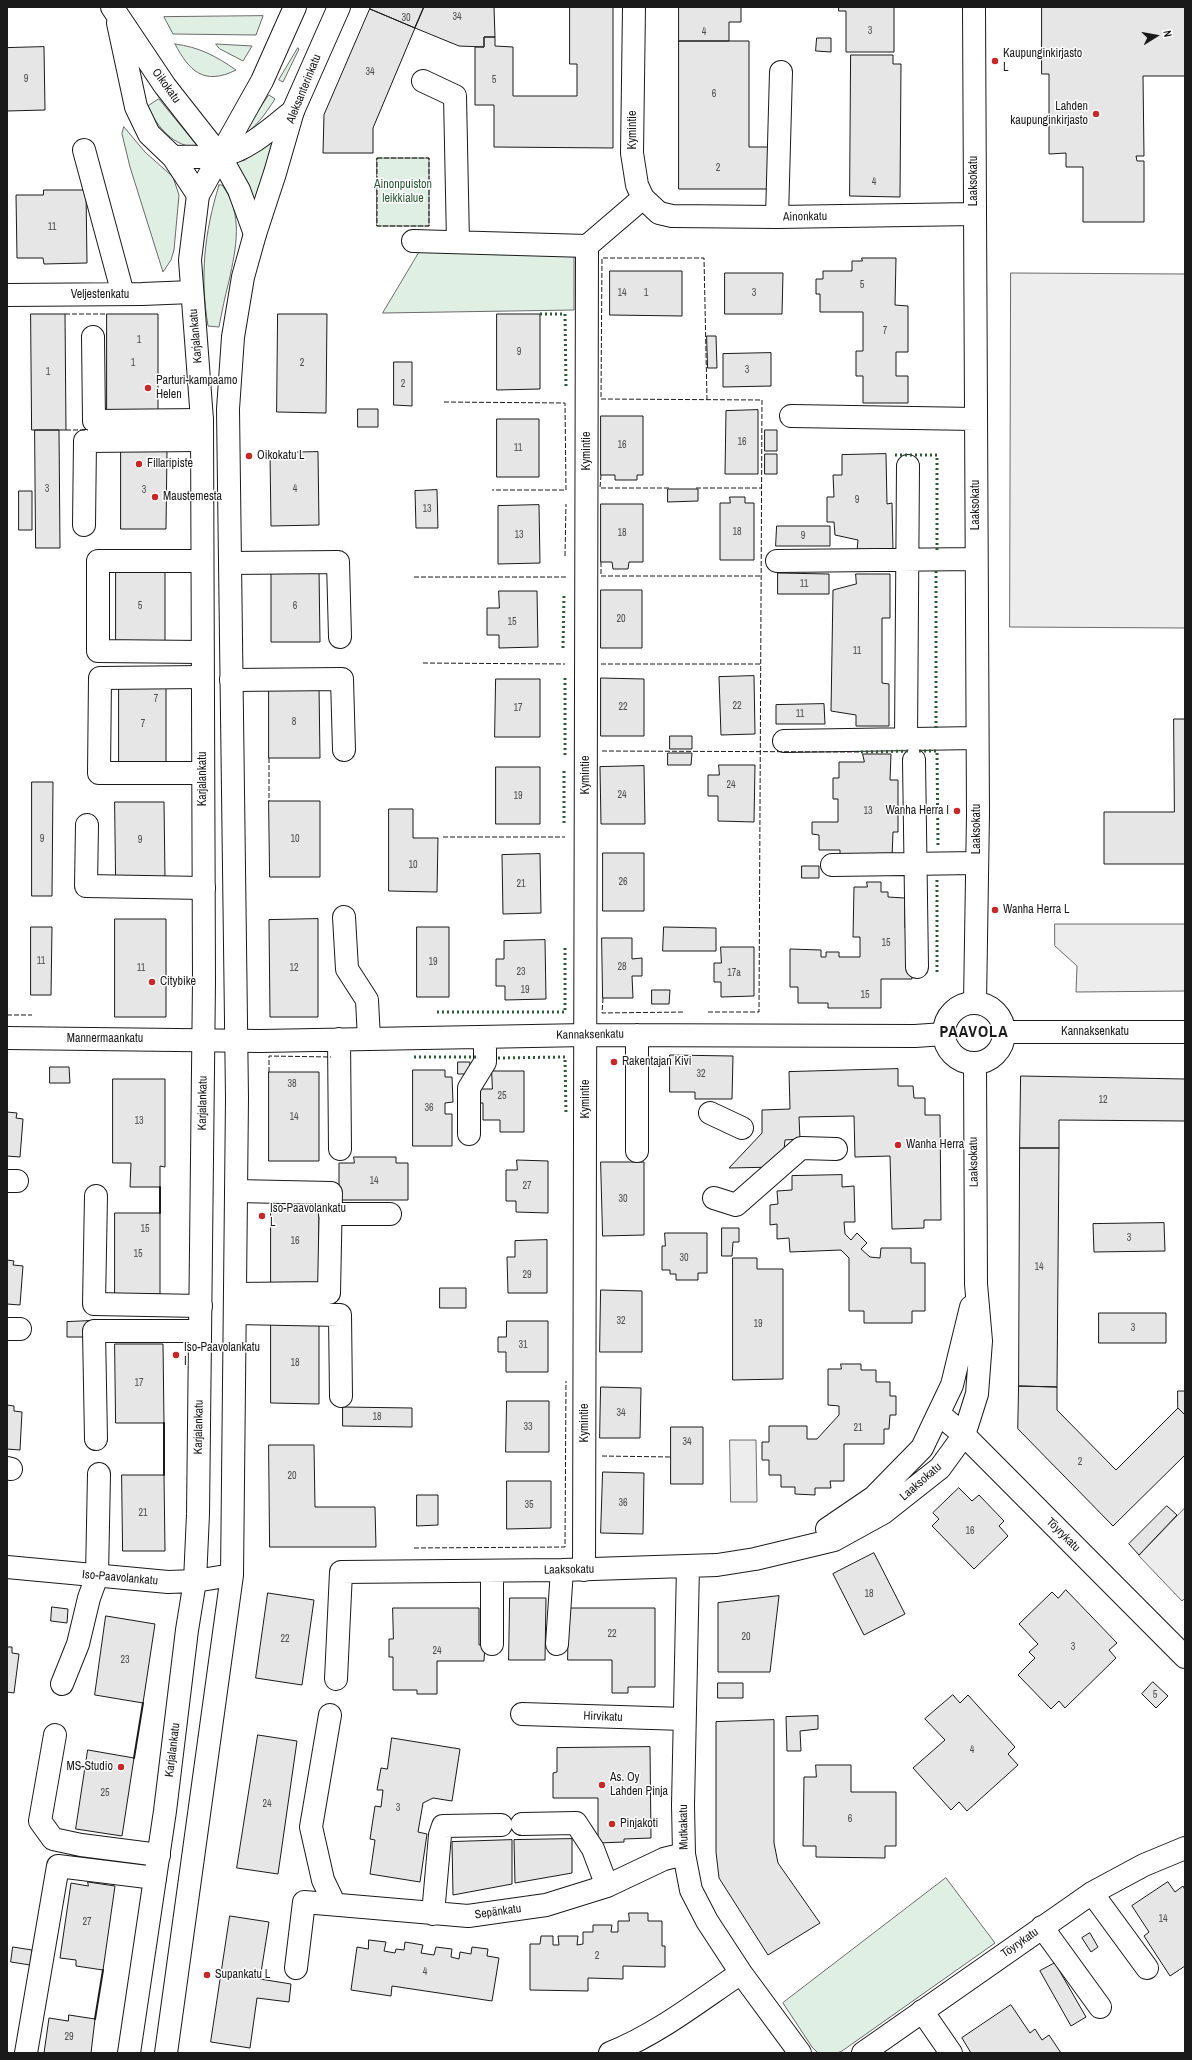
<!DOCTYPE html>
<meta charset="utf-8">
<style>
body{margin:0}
#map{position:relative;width:1192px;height:2060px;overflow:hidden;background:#fff;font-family:"Archivo Narrow",sans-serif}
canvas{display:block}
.frame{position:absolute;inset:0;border:8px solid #1a1a1a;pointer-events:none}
.north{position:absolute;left:1136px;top:16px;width:40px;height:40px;-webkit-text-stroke:3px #fff;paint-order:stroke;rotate:79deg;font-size:11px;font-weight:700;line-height:16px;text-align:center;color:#1a1a1a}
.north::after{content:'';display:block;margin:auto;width:14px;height:18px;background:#1a1a1a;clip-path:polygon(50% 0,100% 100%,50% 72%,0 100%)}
</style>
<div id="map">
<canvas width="1192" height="2060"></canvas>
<div class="frame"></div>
<div class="north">N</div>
</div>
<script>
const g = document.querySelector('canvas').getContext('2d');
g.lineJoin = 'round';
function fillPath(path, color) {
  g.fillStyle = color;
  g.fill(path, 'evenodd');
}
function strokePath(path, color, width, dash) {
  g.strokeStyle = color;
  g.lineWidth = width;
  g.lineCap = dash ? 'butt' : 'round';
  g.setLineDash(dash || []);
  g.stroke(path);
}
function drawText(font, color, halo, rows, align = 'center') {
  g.font = font + ' "Archivo Narrow",sans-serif';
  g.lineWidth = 3;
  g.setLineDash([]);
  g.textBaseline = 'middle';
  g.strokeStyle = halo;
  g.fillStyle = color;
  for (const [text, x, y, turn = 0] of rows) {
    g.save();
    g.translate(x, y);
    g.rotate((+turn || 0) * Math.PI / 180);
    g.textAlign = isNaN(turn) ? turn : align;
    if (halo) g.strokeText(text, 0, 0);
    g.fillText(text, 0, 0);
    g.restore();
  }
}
const green = new Path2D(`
 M263 16 256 35 173 34 164 17Z
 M175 44C199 47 216 56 236 70 204 86 189 71 175 44Z
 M216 44 252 46 243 61 220 49Z
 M298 48 299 49 283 82 279 80Z
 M269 95 275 99C266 113 255 129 241 137Z
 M159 99 199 148C172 146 159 128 147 107Z
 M124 127 145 152 173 177 179 195 174 250 171 260 163 272 130 167 122 134Z
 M274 138 255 214 235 163 245 160Z
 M377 158H429V226H377Z
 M219 185H222C244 214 236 248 229 281 225 296 222 311 219 327L208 326C200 276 204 234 219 185Z
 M420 251 574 253V310L383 313Z
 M946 1878 995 1943 842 2051 837 2053H818L812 2047 783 2003Z`);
const parking = new Path2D(`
 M1011 273 1185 274V628L1010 627Z
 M1055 924H1185V991L1076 992 1077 966 1055 946Z
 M730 1440H756L757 1502H731Z
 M1185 1508V1598L1182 1601 1139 1556Z`);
const building = new Path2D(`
 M371 7H424L415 28 370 9Z
 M424 7H494L495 37H484V47L459 46 415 28Z
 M570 7H613V148L494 147V105H475V47H484V37H495V46L513 47V96H577V64H570Z
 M679 7H741V22H729V41H679Z
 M839 7H894V52H846V11H839Z
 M1042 7H1185V76H1143L1144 156H1136L1137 161H1144V222H1083V167H1066V153L1049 154V74H1042Z
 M370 9 415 28 373 128V153H323L324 115Z
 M817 38H831V52L816 51Z
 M679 41H749V147H772V189H679Z
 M44 47 45 110 7 111V48Z
 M851 55H893V64H901L900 197 850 196Z
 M44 190H86L87 263 44 264 43 258H17L16 195H43Z
 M862 258H896L895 305 908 306V352H896V376H908V403H863V376H856V351H863V312H820V294H816V279H823V271H852V261H862Z
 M610 271H682V316L610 315Z
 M725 273H783L782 314H725Z
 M31 314H65L66 430H32Z
 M107 314H158V411H107Z
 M278 314H327L326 413 277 412Z
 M497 314H540V389L497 390Z
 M707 336H716L717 368H708Z
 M771 353V386L723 387V354Z
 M394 362H412V406L394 405Z
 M358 409H378V427H358Z
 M758 410V474H725L726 411Z
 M601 416H643V475H637V480H615V475H601Z
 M497 419H539V477H497Z
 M35 430H59L60 548H36Z
 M765 430H777V451H765Z
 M121 450 167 451 166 529H121Z
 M318 452 319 525 271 526 270 453Z
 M765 454H777V474H765Z
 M886 454 887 504 892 503 893 551H857L858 540 835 535 834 522H827V497H834L833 475H842V455Z
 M668 489H698V501L668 502Z
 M437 490 438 528H416L415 491Z
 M19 491H32V530H19Z
 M730 497H745V503H754V560H720V503H730Z
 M601 504H643V562H629L628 569H613L612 562H601Z
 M539 505 540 563 498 564V506Z
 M777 526H830V546H776Z
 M116 569H165V644H116Z
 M319 569 320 642H271V570Z
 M778 573 829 574V594H778Z
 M856 574H890V618H882V683L889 684V726H856V715L831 711 833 590 856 584Z
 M601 590H642V648H601Z
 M499 591H537L538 647 499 648V635H487V608H499Z
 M754 676 755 734 721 735 719 677Z
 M601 678 644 679V736H601Z
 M496 679H540V737H495Z
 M119 685H166V763H119Z
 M269 686H319L320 758H269Z
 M824 704 825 724H776V705Z
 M1174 719H1185V864H1104V812H1174Z
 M670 736H692V749H670Z
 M668 753H692L691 765H668Z
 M863 754H891L890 780H898V832H893L892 858 840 857V850H819V835L812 834V822H838V799H833V778H839V762H864Z
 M719 765H755L754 822 718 821V796H708V775H719Z
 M644 766 645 824H601L600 767Z
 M496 767H540V824H496Z
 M32 782H53L52 896H32Z
 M269 801H320V877H270Z
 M115 802H164L165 878 116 879Z
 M389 809H413V838H438L437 892 389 891Z
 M603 853H644V911H603Z
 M540 854 541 913 503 914 502 855Z
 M802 866H819V878H802Z
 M867 882H881V892H888V897L905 898V928H912V979H881V1008H828V1003H798V987H790V949L821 950V957H826V952H839V957H860V937H853L854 887H867Z
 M115 919H166V1017H115Z
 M318 919V1017H270L269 920Z
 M31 927H52L51 995H31Z
 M417 927H449V997H417Z
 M664 927 716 928V951H663Z
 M602 938H632V959L642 958V976H632L633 998H603Z
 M545 940 546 999 505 1000V986H496V959H504V941Z
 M721 947H754V996L721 997V982H714V963H721Z
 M652 990H670L669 1004H652Z
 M670 1055 733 1056 732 1099H695V1092H670Z
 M458 1062H470V1074H458Z
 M50 1067H69L70 1083H50Z
 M898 1069V1086H913L914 1098H925V1115H940L941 1220H924V1228L892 1229 890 1156 855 1157 854 1116 799 1117 800 1139 785 1140 784 1150 778 1167 729 1168 762 1133V1110L790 1109 789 1072Z
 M413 1070H445V1077H452L453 1102 445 1103V1114H452V1146H413Z
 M492 1071H524V1132H500V1120H483V1103H479V1089H492Z
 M269 1072H319V1161H269Z
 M1021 1076 1185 1079V1121L1059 1120V1148H1020Z
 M113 1079H165V1167L160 1166V1187H130L131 1163H113Z
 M7 1112 17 1113 16 1118 23 1119 20 1157 7 1156Z
 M1020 1148H1059L1057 1387 1019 1386Z
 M354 1157H396V1163H408V1200H339V1163H354Z
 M517 1160 548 1161V1213L516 1212V1201H506V1170H517Z
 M601 1162H644V1235L603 1236Z
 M842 1175V1187L854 1186 855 1222H844L845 1234 851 1240 857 1233 867 1243 861 1249 870 1257 880 1258 881 1248H911V1263H925V1311H912V1323H864V1311H849V1258L841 1250 790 1252 789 1238 777 1239V1224L770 1225V1205L778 1204 777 1191 792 1190V1176Z
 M271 1199H319V1283H271Z
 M115 1213H160V1294H115Z
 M1164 1223 1165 1251 1094 1252 1093 1224Z
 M722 1228H739V1242H733L732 1256H722Z
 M665 1233H707V1273H698V1280H676V1274H670V1270H662V1246H665Z
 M547 1240V1293H508L507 1257H515V1241Z
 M733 1258H757V1269H783V1379L733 1380Z
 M7 1260 14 1261 13 1265 23 1266 20 1305 7 1304Z
 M440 1288H466V1308H440Z
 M601 1290 642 1291V1352H600Z
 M1099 1313H1166V1343H1099Z
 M89 1321V1337H67V1322Z
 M507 1321H548V1372H506V1352H498V1337H506Z
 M271 1322H319V1404L271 1403Z
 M115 1344H163L164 1423H116Z
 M841 1364H861V1370H876V1382H890V1396H896V1415H890L889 1429H884V1444H844V1481H830L831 1488H815V1495L795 1494V1487H781V1475H769V1460H762V1442H769V1426H807V1439H817L839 1415V1406L828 1405V1369H841Z
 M1019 1386 1057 1387V1410L1116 1470 1178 1408 1185 1415V1455L1113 1526 1018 1429Z
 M601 1387 641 1388 640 1438H600Z
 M1178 1391H1185V1415L1178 1408Z
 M507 1401H549V1452H506Z
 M7 1405 14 1406V1411L22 1412 20 1450 7 1449Z
 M343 1407 412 1408V1427L343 1426Z
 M671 1427H703V1484H671Z
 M269 1445H314L315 1507H375L376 1547H270Z
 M603 1472 644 1473 643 1534 601 1533Z
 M122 1475H164L165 1551H123Z
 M507 1481H551V1528L507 1529Z
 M959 1488 972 1501 979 1495 1004 1521 999 1526 1008 1536 974 1569 932 1526 939 1519 933 1513Z
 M417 1495H438V1525L417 1526Z
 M1167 1506 1177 1515 1139 1555 1129 1544Z
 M874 1553 905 1614 864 1635 833 1574Z
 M1066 1590 1117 1643 1109 1650 1116 1658 1065 1708 1059 1701 1051 1709 1018 1675 1035 1658 1029 1652 1038 1644 1019 1624 1052 1592 1058 1598Z
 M268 1593 314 1600 302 1685 256 1678Z
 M779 1596 770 1672H718V1603Z
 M510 1598H546L545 1660H509Z
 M52 1607 68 1609 67 1623 51 1621Z
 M393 1608H479V1645H485L484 1661H437V1694H417V1690H393V1657H389V1639H393Z
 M569 1608H655V1687H628V1693H612V1660H568Z
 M106 1616 155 1624 143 1703 95 1695Z
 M7 1647H12V1653L19 1654 14 1693 7 1692Z
 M1153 1682 1168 1696 1156 1708 1142 1694Z
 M718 1683H743V1698H718Z
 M953 1695 960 1703 968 1695 1015 1747 1008 1754 1018 1765 967 1811 959 1802 951 1810 913 1768 945 1740 925 1719Z
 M818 1716V1729L800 1731 801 1751H787L786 1717Z
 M774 1720V1843L778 1863 820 1923 768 1955 719 1878 716 1852V1722Z
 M258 1735 297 1741 278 1874 237 1868Z
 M392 1738 460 1749 452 1801 433 1798 423 1803 418 1832 427 1834 420 1882 370 1874 375 1840 370 1839 375 1806 381 1807 383 1790H377L381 1768 387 1769Z
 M650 1747 651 1838 624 1839V1842L598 1843V1798H553V1773L557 1772V1748Z
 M88 1750 134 1758 122 1836 76 1829Z
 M816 1765H851V1792H896V1846H885V1858L816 1857V1846H803L804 1777H816Z
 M572 1839V1873L515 1883 514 1840Z
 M512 1840V1884L453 1895 452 1842Z
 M88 1882 115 1886 103 1970 76 1966V1960L60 1958 71 1883 88 1886Z
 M1168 1882 1175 1892 1183 1886 1185 1890V1966L1170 1976 1144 1936 1149 1932 1132 1906Z
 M629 1913H648V1921H662V1946H665V1967L623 1966V1979L588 1978V1991L530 1990V1944H540L541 1936H553V1945H559L558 1936H578L577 1945 583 1944V1932H593V1925H612L611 1932H618V1921H629Z
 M230 1916 269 1922 260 1979 291 1984 289 2002 257 1998 250 2048 211 2042Z
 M1090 1933 1098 1947 1091 1952 1082 1938Z
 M369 1940 386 1942 384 1951 395 1953 396 1949 404 1950 405 1942 423 1945 421 1953 434 1955 436 1947 452 1949 451 1957 459 1959 460 1952 471 1954 472 1947 488 1949 487 1956 499 1958 492 2001 392 1986 391 1996 351 1990 357 1947 368 1949Z
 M13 1947 32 1950 30 1965 11 1962Z
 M1055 1963 1086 2017 1071 2026 1040 1971Z
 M1011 2005 1030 2033 1035 2029 1042 2040 1049 2035 1061 2053H971L962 2038Z
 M69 2015 95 2019 91 2053H44L49 2018 68 2021Z`);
const minor = new Path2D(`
 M112 7 165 86 220 156 239 190 255 234
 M634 7 632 153 637 185 643 198 659 213 672 216 777 217 974 214
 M974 7 978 814 975 1003
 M118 23 136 107 149 134 173 157 198 195
 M423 81 455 96 458 242
 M84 150 123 294
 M173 157C188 156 205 158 220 156 248 150 271 129 293 111
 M777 217 781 72
 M413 241 587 246
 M7 295 142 294 192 292
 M93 337 94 421 202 420
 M791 416 975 419
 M84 525 85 441 202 440
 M201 561H98V651L202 652
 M777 561 976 559
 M231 563 338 562 340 637
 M202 677 100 678 99 773H203
 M231 680 342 679 344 750
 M906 739 908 466
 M784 741 977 738
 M914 760 917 967
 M87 825 86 886 204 888
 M832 865 977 863
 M344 917 347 969 367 1000 369 1039
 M944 1033a30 30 0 1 1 60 0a30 30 0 1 1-60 0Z
 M1004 1032H1185
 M7 1038 261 1041 586 1035 915 1036 944 1034
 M339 1039 340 1149
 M710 1113 742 1128
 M469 1134V1088L485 1062V1037
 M637 1151V1035
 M7 1181H17
 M96 1196 94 1304 201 1306
 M714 1198 736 1205 801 1148 836 1149
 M330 1214H390
 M235 1294 329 1293 331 1193 236 1191
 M235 1313 340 1315 341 1396
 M7 1329H20
 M939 1414 964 1435 1185 1657
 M96 1439 94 1331H200
 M7 1468 11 1469
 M827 1529 874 1497 922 1448 952 1385 971 1307
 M688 1566 683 1805 684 1854 691 1890 707 1921 741 1973 800 2053
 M584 1570 587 246 643 198
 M492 1571V1644
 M557 1644 562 1570
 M336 1679 341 1572 562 1570 717 1565 755 1559 834 1540 883 1513 940 1468 964 1435 977 1394 981 1341 976 1284 975 1063
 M62 1684 78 1644 89 1598 97 1576 99 1474
 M522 1714 684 1719
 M330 1715 311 1827 323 1880 334 1903
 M55 1735 40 1821 53 1839 81 1845 159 1855
 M522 1824 576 1823 593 1849 607 1886
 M1092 1893 1147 1968
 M433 1914 440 1835 443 1826 501 1825
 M1042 1927 1100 2007
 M296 1968 304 1902 468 1916 546 1905 607 1886 664 1859 684 1854
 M922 2011 951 2053
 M26 2053 58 1866 155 1878
 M610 2053C658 2034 699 2001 741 1973
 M863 2053 1092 1893 1144 1865 1185 1848`);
const major = new Path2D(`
 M7 1567 168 1582 195 1581 232 1575
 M129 2053 165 1811 187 1630 195 1581 198 1514 204 981 202 420 190 260 198 195 262 81 295 7
 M166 2053 232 1575 237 1098 228 409 233 337 243 277 255 234 275 173 293 111 339 7`);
const hedge = new Path2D(`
 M540 314H565L566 387
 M895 455H937V551
 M563 648 564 595
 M936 728V570
 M919 751H937L938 848
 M861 752 911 751
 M565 755V677
 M564 823V770
 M937 972V877
 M437 1012H565V948
 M414 1057H476
 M498 1058 565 1057 566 1114`);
const fence = new Path2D(`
 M377 158H429V226H377Z
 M65 314H107
 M707 400 704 258H602L601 399 762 400 759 1012H708
 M444 402 565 403 566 490H492
 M66 430H88
 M601 475 600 488H670
 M696 488H762
 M565 556 566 504
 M601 562V576H761
 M414 577H566
 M423 663 565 664
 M601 664H760
 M602 751 861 752
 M269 758V801
 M443 837H565
 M603 998 602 1013 685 1012
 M7 1015H32
 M269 1072V1056L331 1057
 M602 1456 671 1457
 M414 1548 565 1547 566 1381`);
const wall = new Path2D(`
 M160 1187V1213
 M164 1423V1475
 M134 1758 143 1703
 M95 2019 103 1970`);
const markers = [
 [995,61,4,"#c62828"],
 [1096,114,4,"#c62828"],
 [148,388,4,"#c62828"],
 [249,456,4,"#c62828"],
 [139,464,4,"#c62828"],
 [155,497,4,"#c62828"],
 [957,811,4,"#c62828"],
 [995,910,4,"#c62828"],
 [152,982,4,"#c62828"],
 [614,1062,4,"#c62828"],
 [898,1145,4,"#c62828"],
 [262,1216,4,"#c62828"],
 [176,1355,4,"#c62828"],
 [121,1767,4,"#c62828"],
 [602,1785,4,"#c62828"],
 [612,1824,4,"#c62828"],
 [207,1975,4,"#c62828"]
];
const numberNames = [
 ["34",457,17],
 ["30",406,18],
 ["3",870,31],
 ["4",704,32],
 ["34",370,72],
 ["9",26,79],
 ["5",494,80],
 ["6",714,94],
 ["2",718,168],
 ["4",874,182],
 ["11",52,227],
 ["5",862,285],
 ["14",622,293],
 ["1",646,293],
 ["3",754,293],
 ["7",885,331],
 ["1",139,340],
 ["9",519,352],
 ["1",133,363],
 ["2",302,363],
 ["3",747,370],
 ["1",48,372],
 ["2",403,384],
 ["16",742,442],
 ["16",622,445],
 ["11",518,448],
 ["3",47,489],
 ["4",295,489],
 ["3",144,490],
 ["9",857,500],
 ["13",427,509],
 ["18",737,532],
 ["18",622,533],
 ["13",519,535],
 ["9",803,536],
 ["11",804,584],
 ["5",140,606],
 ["6",295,606],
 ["20",621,619],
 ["15",512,622],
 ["11",857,651],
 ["7",156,699],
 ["22",737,706],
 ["22",623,707],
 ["17",518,708],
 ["11",800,714],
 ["8",294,722],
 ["7",143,724],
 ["24",731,785],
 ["24",622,795],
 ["19",518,796],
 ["13",868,811],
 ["9",42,839],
 ["10",295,839],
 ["9",140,840],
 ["10",413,865],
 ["26",623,882],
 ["21",521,884],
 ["15",886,943],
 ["11",41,961],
 ["19",433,962],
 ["28",622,967],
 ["11",141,968],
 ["12",294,968],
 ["23",521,972],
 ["17a",734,973],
 ["19",525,990],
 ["15",865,995],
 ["32",701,1074],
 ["38",292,1084],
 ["25",502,1096],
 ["12",1103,1100],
 ["36",429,1108],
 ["14",294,1117],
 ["13",139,1121],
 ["14",374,1181],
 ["27",527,1186],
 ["30",623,1199],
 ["15",145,1229],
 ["3",1129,1238],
 ["16",295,1241],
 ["15",138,1254],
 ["30",684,1258],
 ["14",1039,1267],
 ["29",527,1275],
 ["32",621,1321],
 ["19",758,1324],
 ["3",1133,1328],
 ["31",523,1345],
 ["18",295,1363],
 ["17",139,1383],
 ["34",621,1413],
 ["18",377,1417],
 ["33",528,1427],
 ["21",858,1428],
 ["34",687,1442],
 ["2",1080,1462],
 ["20",292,1476],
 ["36",623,1503],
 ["35",529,1505],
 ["21",143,1513],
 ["16",970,1531],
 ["18",869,1594],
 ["22",612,1634],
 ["20",746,1637],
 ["22",285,1639],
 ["3",1073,1647],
 ["24",437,1651],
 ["23",125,1660],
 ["5",1155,1695],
 ["4",972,1750],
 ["25",105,1793],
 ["24",267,1804],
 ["3",398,1808],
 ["6",850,1819],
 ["14",1163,1919],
 ["27",87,1922],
 ["2",597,1956],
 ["4",425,1972],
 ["29",69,2037]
];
const poiNames = [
 ["Kaupunginkirjasto",1003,54],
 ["L",1003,68],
 ["Lahden",1088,107,"right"],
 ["kaupunginkirjasto",1088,121,"right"],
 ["Parturi-kampaamo",156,381],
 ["Helen",156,395],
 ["Oikokatu L",257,456],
 ["Fillaripiste",147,464],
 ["Maustemesta",163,497],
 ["Wanha Herra I",949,811,"right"],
 ["Wanha Herra L",1003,910],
 ["Citybike",160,982],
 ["Rakentajan Kivi",622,1062],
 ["Wanha Herra",906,1145],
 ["Iso-Paavolankatu",270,1209],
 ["L",270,1223],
 ["Iso-Paavolankatu",184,1348],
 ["I",184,1362],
 ["MS-Studio",113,1767,"right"],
 ["As. Oy",610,1778],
 ["Lahden Pinja",610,1792],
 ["Pinjakoti",620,1824],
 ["Supankatu L",215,1975]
];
const streetNames = [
 ["Oikokatu",166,86,54],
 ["Aleksanterinkatu",304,89,-68],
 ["Kymintie",633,130,-90],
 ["Laaksokatu",974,181,-90],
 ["Ainonkatu",805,217,-1],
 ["Veljestenkatu",100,295],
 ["Karjalankatu",196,336,-95],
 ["Kymintie",587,451,-90],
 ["Laaksokatu",976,505,-90],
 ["Kymintie",586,775,-90],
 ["Karjalankatu",203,779,-90],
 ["Laaksokatu",977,829,-90],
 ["Kannaksenkatu",1095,1032],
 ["Kannaksenkatu",590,1035,-1],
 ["Mannermaankatu",105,1039],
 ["Kymintie",586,1099,-90],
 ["Karjalankatu",203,1103,-89],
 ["Laaksokatu",974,1162,-91],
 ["Kymintie",585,1423,-90],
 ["Karjalankatu",199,1427,-89],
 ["Laaksokatu",921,1482,-41],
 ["Töyrykatu",1063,1535,45],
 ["Laaksokatu",569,1570,-1],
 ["Iso-Paavolankatu",120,1578,5],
 ["Hirvikatu",603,1717,2],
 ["Karjalankatu",173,1750,-83],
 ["Mutkakatu",684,1827,-91],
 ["Sepänkatu",498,1912,-8],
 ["Töyrykatu",1020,1943,-35]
];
const parkNames = [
 ["Ainonpuiston",403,185],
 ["leikkialue",403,199]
];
const districtNames = [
 ["PAAVOLA",974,1033]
];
fillPath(green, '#e0efe3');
strokePath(green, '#6a6a6a', 1);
fillPath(parking, '#ededed');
strokePath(parking, '#6a6a6a', 1);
fillPath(building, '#e6e6e6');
strokePath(building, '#1a1a1a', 1);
strokePath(minor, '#1a1a1a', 24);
strokePath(major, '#1a1a1a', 24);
strokePath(minor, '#fff', 22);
strokePath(major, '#fff', 22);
strokePath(hedge, '#2b5a34', 3, [2, 3]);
strokePath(fence, '#1a1a1a', 1, [5, 2]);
strokePath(wall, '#1a1a1a', 2);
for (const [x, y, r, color] of markers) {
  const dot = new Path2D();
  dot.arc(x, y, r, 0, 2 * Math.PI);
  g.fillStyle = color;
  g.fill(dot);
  strokePath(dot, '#fff', 1.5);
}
drawText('10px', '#4d4d4d', null, numberNames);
drawText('12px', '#1a1a1a', '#fff', poiNames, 'left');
drawText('12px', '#1a1a1a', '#fff', streetNames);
drawText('12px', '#2b5a34', '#fff', parkNames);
g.letterSpacing = '1px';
drawText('bold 16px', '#1a1a1a', '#fff', districtNames);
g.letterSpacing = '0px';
</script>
